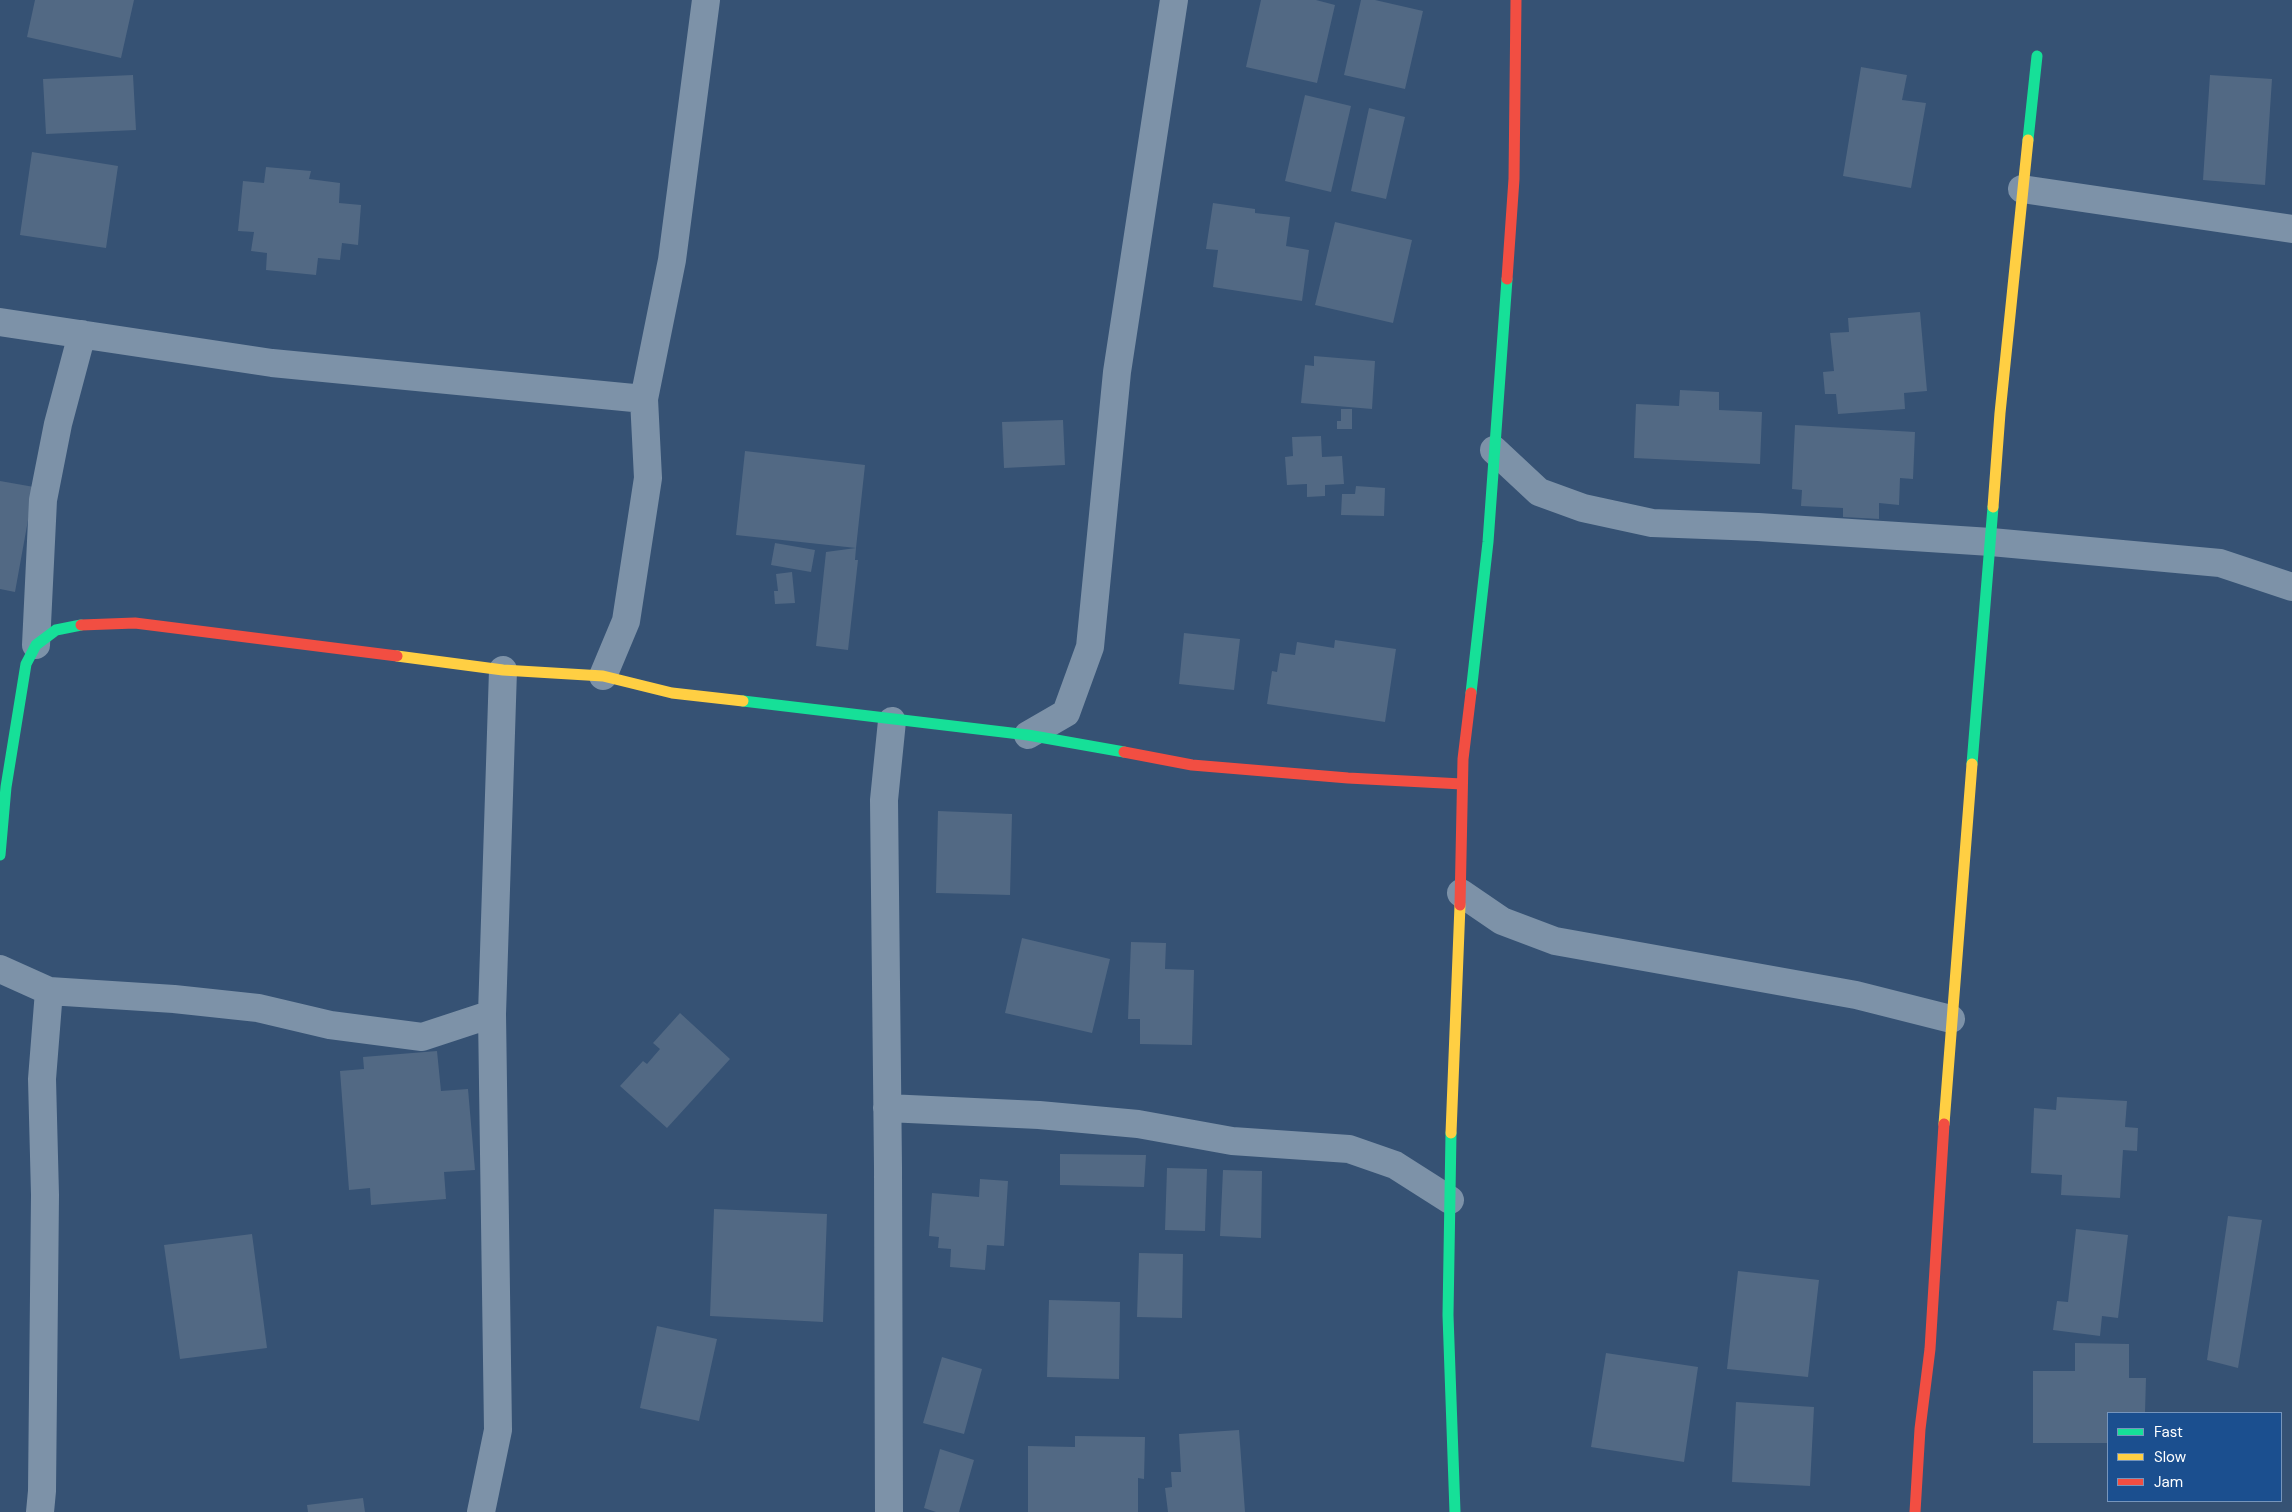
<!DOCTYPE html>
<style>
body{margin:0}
#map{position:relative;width:2292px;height:1512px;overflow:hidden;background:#365274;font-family:"DM Sans",sans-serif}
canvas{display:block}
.legend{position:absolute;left:2107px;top:1412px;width:175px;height:90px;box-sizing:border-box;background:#1b4f8f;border:1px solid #7695bc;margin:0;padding:6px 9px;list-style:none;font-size:15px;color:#fff}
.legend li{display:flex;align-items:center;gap:10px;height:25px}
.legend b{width:25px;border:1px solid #7695bc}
</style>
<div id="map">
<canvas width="2292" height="1512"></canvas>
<ul class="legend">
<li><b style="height:6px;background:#16e098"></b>Fast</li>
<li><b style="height:6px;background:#ffcf43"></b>Slow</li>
<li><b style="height:6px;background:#f24e42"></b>Jam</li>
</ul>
</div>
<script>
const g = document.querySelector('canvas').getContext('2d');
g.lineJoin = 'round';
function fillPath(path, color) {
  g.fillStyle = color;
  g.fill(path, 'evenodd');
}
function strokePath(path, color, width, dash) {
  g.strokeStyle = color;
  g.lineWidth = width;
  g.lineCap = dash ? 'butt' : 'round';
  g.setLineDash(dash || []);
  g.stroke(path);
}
const building = new Path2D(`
 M35 0H134L121 58 27 37Z
 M1261 0H1316L1335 5 1317 83 1246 67Z
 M1361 0H1375L1423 11 1405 89 1344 75Z
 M1861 67 1907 75 1902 100 1926 103 1911 188 1843 176Z
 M133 75 136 130 46 134 43 79Z
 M2210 75 2272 79 2265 185 2203 180Z
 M1305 95 1351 106 1331 192 1285 181Z
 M1369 108 1405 117 1386 199 1351 191Z
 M32 152 118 166 106 248 20 235Z
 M266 167 311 171 309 179 340 183 339 203 361 205 358 245 342 243 340 260 318 258 316 275 266 270 267 253 251 251 254 232 238 231 243 181 264 183Z
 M1213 203 1255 209V213L1290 217 1286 246 1309 250 1302 301 1213 287 1218 250 1206 249Z
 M1335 222 1412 240 1393 323 1315 305Z
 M1920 312 1927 391 1904 393 1905 409 1838 414 1836 394H1825L1823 372 1834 371 1830 333 1849 332 1848 318Z
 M1314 356 1375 361 1372 409 1301 403 1305 365 1314 366Z
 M1680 390 1719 392V410L1762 412 1760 464 1634 458 1636 404 1679 406Z
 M1341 409H1352V429H1337V421H1341Z
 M1063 420 1065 465 1004 468 1002 422Z
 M1795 425 1915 432 1913 479 1900 478 1899 505 1879 503V519L1843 517V508L1801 506 1802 490 1792 489Z
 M1321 436 1322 457 1342 456 1344 484 1325 485V496L1307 497V484L1287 485 1285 457 1293 456 1292 437Z
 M745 451 865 465 856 548 736 535Z
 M0 481 34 487 15 592 0 589Z
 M1356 486 1385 488 1384 516 1341 515 1342 494H1355Z
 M775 543 815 550 811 572 771 565Z
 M856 548 855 560H858L848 650 816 646 826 552Z
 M792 572 795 603 775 604 774 591H778L776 574Z
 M1184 633 1240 639 1234 690 1179 684Z
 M1335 640 1396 649 1385 722 1267 704 1272 671 1277 672 1280 653 1295 655 1297 642 1334 648Z
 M938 811 1012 814 1010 895 936 893Z
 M1022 938 1110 959 1092 1033 1005 1013Z
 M1131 942 1166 943 1165 969 1194 970 1192 1045 1140 1044V1019H1128Z
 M680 1013 730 1059 667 1128 620 1086 643 1061 647 1064 660 1049 653 1043Z
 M437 1051 441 1091 468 1089 475 1170 444 1172 446 1199 371 1205 370 1188 349 1190 340 1071 364 1069 363 1057Z
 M2057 1097 2127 1101 2125 1127 2138 1128 2137 1151 2123 1150 2120 1198 2061 1195 2062 1175 2031 1173 2034 1108 2056 1110Z
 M1060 1154 1146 1155 1144 1187 1060 1185Z
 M1167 1168 1207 1169 1205 1231 1165 1230Z
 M1223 1170 1262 1171 1261 1238 1220 1236Z
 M980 1179 1008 1181 1004 1246 987 1245 985 1270 950 1267 951 1249 938 1248 939 1237 929 1236 932 1193 979 1197Z
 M714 1209 827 1214 823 1322 710 1316Z
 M2228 1216 2262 1220 2238 1368 2207 1360Z
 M2076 1229 2128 1235 2118 1318 2102 1316 2100 1336 2053 1330 2057 1301 2068 1302Z
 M252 1234 267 1348 180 1359 164 1245Z
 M1139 1253 1183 1254 1182 1318 1137 1317Z
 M1738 1271 1819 1280 1808 1377 1727 1369Z
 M1049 1300 1120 1302 1119 1379 1047 1377Z
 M657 1326 717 1339 699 1421 640 1408Z
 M2075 1343 2129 1344V1378H2146L2145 1413H2108V1443H2033V1371H2075Z
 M1606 1353 1698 1367 1684 1462 1591 1447Z
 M942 1357 982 1369 964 1434 923 1423Z
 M1736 1402 1814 1407 1810 1486 1732 1482Z
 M1239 1430 1245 1512H1168L1165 1488 1172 1487 1171 1472H1181L1179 1434Z
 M1075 1436 1145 1437 1144 1479 1138 1478V1512H1028V1446L1075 1447Z
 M940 1449 974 1460 959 1512H936L924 1508Z
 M363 1498 365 1512H308L307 1505Z`);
const street = new Path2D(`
 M2022 189 2292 229
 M0 322 272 363 644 399
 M1494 450 1539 492 1583 508 1652 523 1758 527 1991 542 2220 563 2292 587
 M36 645 43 500 58 424 82 334
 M603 676 626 621 648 478 644 399 672 260 706 0
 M1028 735 1066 713 1090 647 1117 372 1174 0
 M1461 893 1502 921 1555 941 1856 995 1951 1019
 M0 969 49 991 174 999 258 1008 330 1025 422 1037 492 1014
 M887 1108 1039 1115 1138 1124 1232 1141 1349 1149 1395 1165 1450 1200
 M40 1512 42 1491 45 1195 42 1079 49 991
 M481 1512 498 1430 492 1014 503 670
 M889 1512 888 1167 884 800 892 721`);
const fast = new Path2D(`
 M2028 140 2037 56
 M1471 693 1488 542 1507 279
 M743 701 1028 735 1124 752
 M1972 764 1993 507
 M0 855 6 787 26 664 36 645 56 630 81 625
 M1451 1133 1448 1315 1455 1512`);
const slow = new Path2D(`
 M1993 507 2000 413 2028 140
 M397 656 503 670 603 676 672 693 743 701
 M1944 1124 1972 764
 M1451 1133 1460 905`);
const jam = new Path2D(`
 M1507 279 1514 179 1516 0
 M81 625 135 623 397 656
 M1124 752 1192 765 1348 778 1462 784
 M1460 905 1463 759 1471 693
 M1915 1512 1920 1429 1930 1349 1944 1124`);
fillPath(building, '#526984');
strokePath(street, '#7d92a8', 28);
strokePath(fast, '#16e098', 11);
strokePath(slow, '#ffcf43', 11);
strokePath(jam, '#f24e42', 11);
</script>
